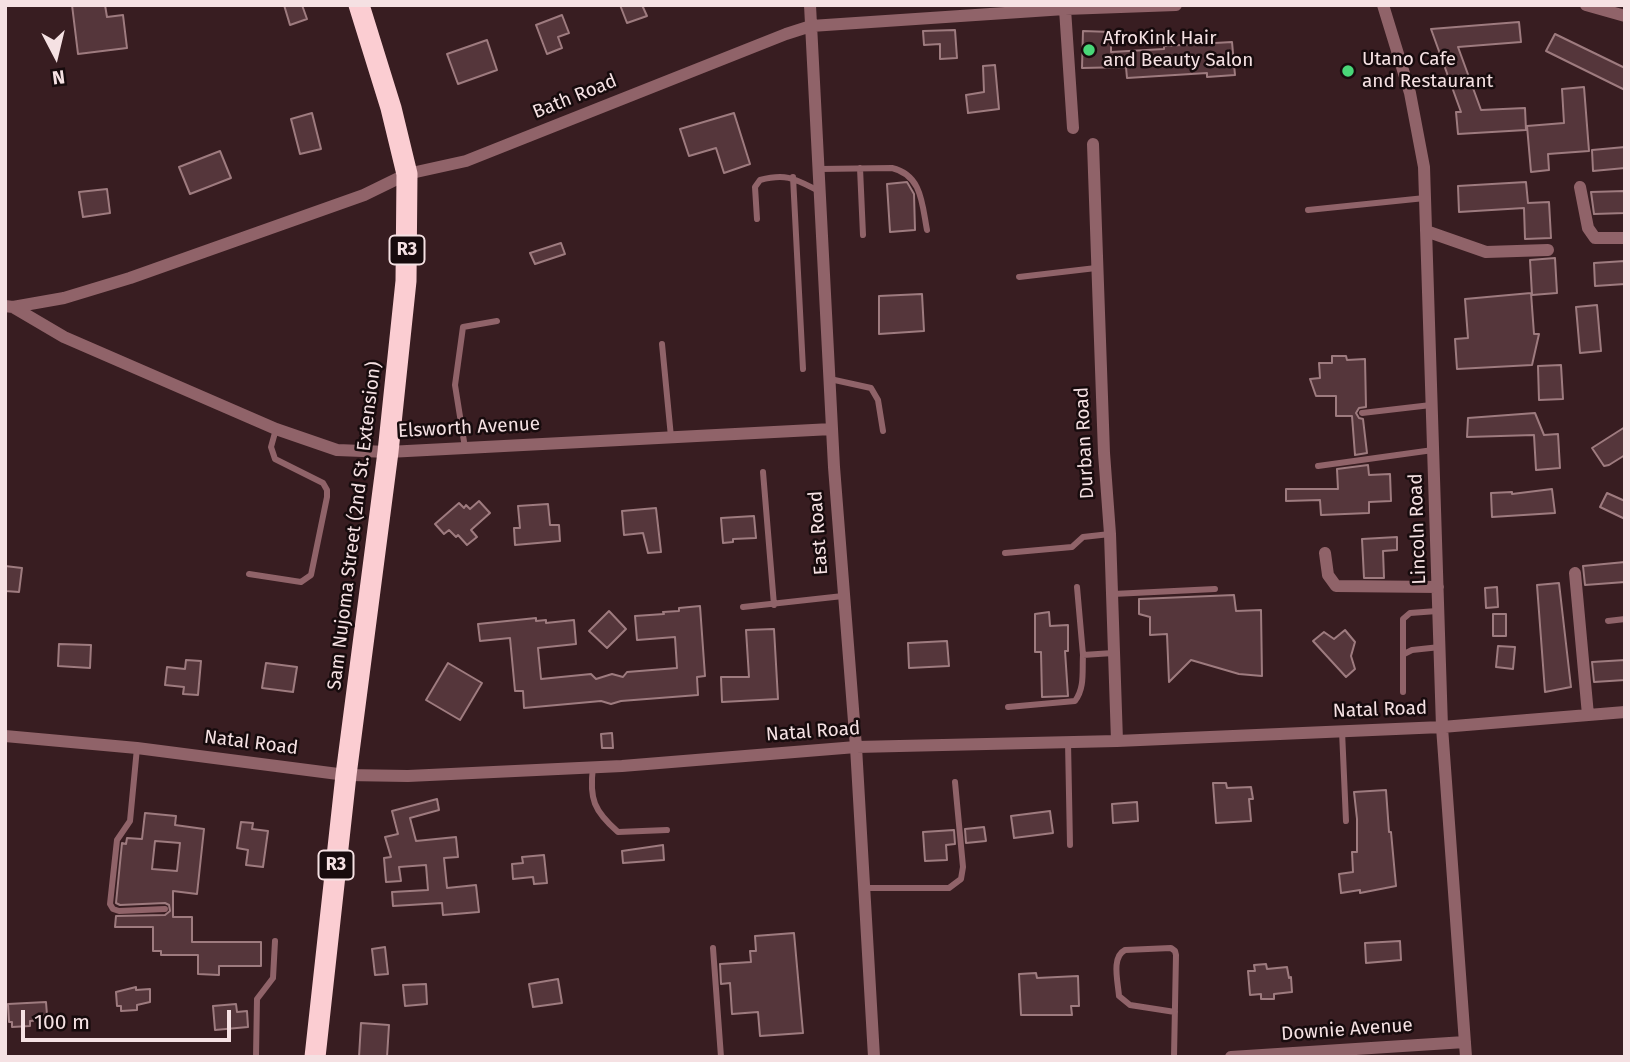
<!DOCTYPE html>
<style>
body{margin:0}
#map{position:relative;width:1630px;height:1062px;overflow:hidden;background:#381d21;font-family:"Fira Sans",sans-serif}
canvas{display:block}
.frame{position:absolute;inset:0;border:7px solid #f5e1e3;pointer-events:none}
.north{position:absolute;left:21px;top:21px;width:70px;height:70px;-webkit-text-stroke:5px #170b0d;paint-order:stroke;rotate:173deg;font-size:19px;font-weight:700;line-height:28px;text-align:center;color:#f5e1e3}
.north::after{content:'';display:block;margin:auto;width:24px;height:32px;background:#f5e1e3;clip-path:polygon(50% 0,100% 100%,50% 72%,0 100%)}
.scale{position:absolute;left:21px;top:1010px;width:210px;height:32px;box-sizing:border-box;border:4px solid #f5e1e3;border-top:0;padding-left:9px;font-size:21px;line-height:24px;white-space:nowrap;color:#f5e1e3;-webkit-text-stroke:5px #170b0d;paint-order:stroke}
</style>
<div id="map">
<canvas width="1630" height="1062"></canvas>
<div class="frame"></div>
<div class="north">N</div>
<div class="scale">100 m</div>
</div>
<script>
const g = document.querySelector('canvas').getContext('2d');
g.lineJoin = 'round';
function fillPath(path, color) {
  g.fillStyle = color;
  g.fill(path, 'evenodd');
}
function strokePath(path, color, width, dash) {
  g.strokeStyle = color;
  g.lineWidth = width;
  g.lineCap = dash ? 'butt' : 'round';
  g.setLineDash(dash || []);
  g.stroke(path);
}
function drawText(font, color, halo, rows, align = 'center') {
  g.font = font + ' "Fira Sans",sans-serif';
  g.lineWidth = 5;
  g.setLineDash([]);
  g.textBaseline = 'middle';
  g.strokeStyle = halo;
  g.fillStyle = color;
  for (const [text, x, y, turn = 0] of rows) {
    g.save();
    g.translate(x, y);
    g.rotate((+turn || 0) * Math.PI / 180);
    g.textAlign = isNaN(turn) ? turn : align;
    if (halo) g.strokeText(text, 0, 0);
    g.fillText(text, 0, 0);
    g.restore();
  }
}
const building = new Path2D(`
 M72 5H105L107 17 123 15 127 48 78 54Z
 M284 5H302L307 19 290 25Z
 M620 5H642L647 16 627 23Z
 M562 15 569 33 558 37 562 48 547 54 536 25Z
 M1519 22 1521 42 1458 47 1481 110 1525 108 1526 130 1458 134 1456 112H1461L1431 29Z
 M955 30 957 58 940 59V44L924 45 923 31Z
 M1083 31 1111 32V52L1164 49V46L1232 42 1235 75 1207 77V73L1127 78 1126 67 1082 68Z
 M1555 34 1625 68V90L1546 51Z
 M487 40 497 70 458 84 447 54Z
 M995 65 999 109 968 113 966 95 984 92 983 66Z
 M1584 87 1589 151 1548 154 1549 170 1531 172 1527 126 1564 123 1562 89Z
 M312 113 321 149 300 154 291 119Z
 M734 113 750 164 724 173 716 148 689 156 680 129Z
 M1625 147V168L1593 171 1592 150Z
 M220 151 231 178 190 194 179 167Z
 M907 182 914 194 915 230 890 232 887 184Z
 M1526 182 1528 203 1549 202 1551 238 1525 239 1524 208 1459 212 1458 186Z
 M107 189 110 213 83 217 79 192Z
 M1625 191V213L1594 214 1591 192Z
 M561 243 565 254 535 264 530 253Z
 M1555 258 1557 293 1532 295 1530 260Z
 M1625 261V284L1595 286 1594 263Z
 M1531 293 1534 334H1539L1532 365 1457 369 1455 339 1468 338 1465 299Z
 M922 294 924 331 879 334V296Z
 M1597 305 1601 351 1580 353 1576 307Z
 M1332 356H1346L1347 360 1365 359 1366 407 1359 408 1356 413 1359 418 1363 419 1367 453 1355 455 1352 416H1336V396H1316L1310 379 1320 378 1319 363H1332Z
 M1561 365 1563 399 1539 400 1538 366Z
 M1535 413 1544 435 1558 434 1560 468 1536 470 1534 435 1467 437 1468 418Z
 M1625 427V455L1609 465 1604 466 1592 448Z
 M1368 465 1369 475 1390 474 1391 501 1369 502V513L1321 515 1320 500 1286 501V489H1338L1337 469Z
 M1552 489 1555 513 1492 517 1491 493 1512 492V494Z
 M1607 493 1625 501V519L1600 507Z
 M479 501 490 513 471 530 477 537 467 545 458 535 456 537 449 530 444 534 435 524 459 503 464 508 466 505 470 509Z
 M548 504 550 525H559L560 541 515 545 514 528H520L518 506Z
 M656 508 661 552 648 553 643 533 624 535 622 511Z
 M754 516 756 538 733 539V542L723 543 721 518Z
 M1397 537V550L1383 551 1384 578H1364L1362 539Z
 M1625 562V582L1585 585 1583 566Z
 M5 566 22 568 19 592 5 591Z
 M1559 583 1571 687 1545 692 1537 585Z
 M1497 587 1498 607 1486 608 1485 588Z
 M1234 595 1236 611 1261 610 1262 676 1239 674 1191 660 1169 682 1167 634 1150 635V617L1139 614V599Z
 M700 606 705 676 697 677 698 695 621 701 611 704 601 701 524 708 523 691H515L510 638 480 641 478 624 536 618V621L546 620V623L574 620 576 644 538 648 541 679 591 674 596 679 612 674 623 677 627 672 677 668 675 637 637 640 635 616 664 614 663 612 679 611V608Z
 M609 611 626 629 607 648 589 631Z
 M1049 612 1050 626 1068 625V651H1065L1068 696 1042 697 1041 652H1035V614Z
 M1493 614H1506V636H1493Z
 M774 629 778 699 722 702 721 677H749L746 630Z
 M1345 630 1355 642 1351 656 1355 669 1346 677 1313 641 1324 632 1334 639Z
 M947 641 949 666 909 668 908 643Z
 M59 644 91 645 90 668 58 666Z
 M1498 646 1515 647 1513 669 1496 667Z
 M186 660 201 661 198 695 183 694 184 687 165 685 167 667 185 669Z
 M1625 660V680L1594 682 1592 662Z
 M266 663 297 667 293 692 262 688Z
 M448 663 482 683 460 720 426 700Z
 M612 733 613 748H602L601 734Z
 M1213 783H1226L1227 788 1251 787 1253 799H1249L1251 821 1216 823Z
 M1386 790 1389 832H1391L1396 886 1360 893V890L1341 893 1339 874 1353 872 1352 852H1357V819L1354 792Z
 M437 799 439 810 410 818 416 841 456 837 458 857 444 858 447 888 476 885 479 912 443 915 442 903 393 906 392 892 428 890 426 865 399 867 401 881 386 882 384 858 391 857 385 837 398 834 392 811Z
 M1137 802 1138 821 1113 823 1112 804Z
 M1050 811 1053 833 1014 838 1011 816Z
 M145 813 176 816 175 825 204 829 197 894 173 891V917H192V942H261V966H219V975L198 974V955H161V951H153V927H115L116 916 165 915 170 911 169 905 165 903 120 905 116 903 122 843 126 844 127 838 142 839ZM155 841 180 843 177 871 152 869Z
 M241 822 253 823 252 829 268 831 263 867 246 865 248 850 237 848Z
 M984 827 986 841 966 843 965 829Z
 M954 830 955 844 946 845 947 860 925 861 923 832Z
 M663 845 664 860 623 863 622 851Z
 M544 855 547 883 534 884 533 877 513 879 512 864 523 863 522 857Z
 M794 933 803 1033 760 1036 758 1012 732 1014 730 983 721 984 720 964 751 962 750 951H756L755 936Z
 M1400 941 1401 960 1366 963 1365 943Z
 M385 947 388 974 375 975 372 949Z
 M1266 964 1267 969 1287 967 1289 978 1291 977 1292 992 1274 994V999H1261V994L1250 995 1248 971H1255L1254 965Z
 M1036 973 1037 978 1078 976 1079 1006H1071L1072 1015H1021L1019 974Z
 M558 979 562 1003 533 1007 529 984Z
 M426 984 427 1004 405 1006 403 985Z
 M136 987V990L150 989V1002L137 1005V1010L121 1011V1006H117L116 992Z
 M46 1002 47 1015 42 1016V1020L30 1021V1026L12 1027V1022H9L8 1004Z
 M236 1004 237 1012 247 1011 248 1027 215 1030 213 1006Z
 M361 1023 389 1025 387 1057H359Z`);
const lane = new Path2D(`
 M860 168 863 235
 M820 169 892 168C922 175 922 204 927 230
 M793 177 803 369
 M1308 210 1425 198
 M757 219 755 187 760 180C787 173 795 179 819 191
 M1019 277 1096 268
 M662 344 671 437
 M830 379 871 388 878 400 883 431
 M1362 413 1431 405
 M465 448 455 385 463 327 497 321
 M1318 466 1433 450
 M763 472 774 605
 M1005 553 1072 547 1083 537 1110 534
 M249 574 301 582 311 575 327 497V490L323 483 275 459 271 447 276 429
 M1077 587 1083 655
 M1113 594 1215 589
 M743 607 843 596
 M1608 621 1625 619
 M1404 654 1412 650 1440 647
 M1403 692V619L1410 613 1437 611
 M1008 707 1075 701C1085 688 1082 671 1083 655L1113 653
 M1342 731 1346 821
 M1068 742 1070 845
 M137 748 130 821 117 840 110 904 113 909 119 911 165 909
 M593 767C589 799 594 811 618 832L667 830
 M864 888H949L961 879 963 867 955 782
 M713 948 721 1057
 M256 1057 257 999 273 978 275 941
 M1174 1057 1176 955 1175 951 1171 948 1125 950C1111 957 1118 982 1119 996L1130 1005 1175 1012`);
const street = new Path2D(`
 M810 5 834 467 856 747 874 1057
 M1383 5 1410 93 1424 167 1442 727 1466 1057
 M1586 5 1625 16
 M1065 9 1073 128
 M1093 144 1104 453 1110 534 1117 741
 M1580 187 1588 228 1595 238H1625
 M1426 231 1486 252 1548 250
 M5 306 13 307 64 298 130 278 364 195 407 174 466 161 786 34 811 26 1065 9 1176 5
 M13 307 64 337 276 429 337 450 388 452 832 429
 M1325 553 1328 575 1336 586 1438 587
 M1575 573 1588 715
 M5 736 137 748 346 775 408 776 622 766 856 747 1117 741 1442 727 1625 712
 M1231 1057 1465 1042`);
const highway = new Path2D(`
 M315 1057 346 775 388 452 406 281 407 174 391 108 359 5`);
const markers = [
 [1089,50,7,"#49d778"],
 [1348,71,7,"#49d778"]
];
const shields = [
 [407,250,35],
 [336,865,35]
];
const shieldNames = [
 ["R3",407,250],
 ["R3",336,865]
];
const poiNames = [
 ["AfroKink Hair",1103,39],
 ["and Beauty Salon",1103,61],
 ["Utano Cafe",1362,60],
 ["and Restaurant",1362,82]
];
const streetNames = [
 ["Bath Road",575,97,-22],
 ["Elsworth Avenue",469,428,-3],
 ["Durban Road",1085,443,-93],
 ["Sam Nujoma Street (2nd St. Extension)",355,526,-83],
 ["Lincoln Road",1418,529,-92],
 ["East Road",819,533,-94],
 ["Natal Road",1380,710,-2],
 ["Natal Road",813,732,-4],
 ["Natal Road",251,743,7],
 ["Downie Avenue",1347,1030,-4]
];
fillPath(building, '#55363b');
strokePath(building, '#9e7b7f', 2);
strokePath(lane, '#906369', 6);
strokePath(street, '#906369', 12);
strokePath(highway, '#fbcdd2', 21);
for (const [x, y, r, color] of markers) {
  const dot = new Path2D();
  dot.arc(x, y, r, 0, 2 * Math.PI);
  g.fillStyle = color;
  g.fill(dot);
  strokePath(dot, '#170b0d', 2.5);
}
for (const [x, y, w] of shields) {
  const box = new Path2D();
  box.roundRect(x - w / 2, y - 14.5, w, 29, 5);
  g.fillStyle = '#170b0d';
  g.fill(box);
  strokePath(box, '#f5e1e3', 2);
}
drawText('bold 18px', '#f5e1e3', null, shieldNames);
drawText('19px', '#f5e1e3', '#170b0d', poiNames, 'left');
drawText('19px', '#f5e1e3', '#170b0d', streetNames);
</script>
